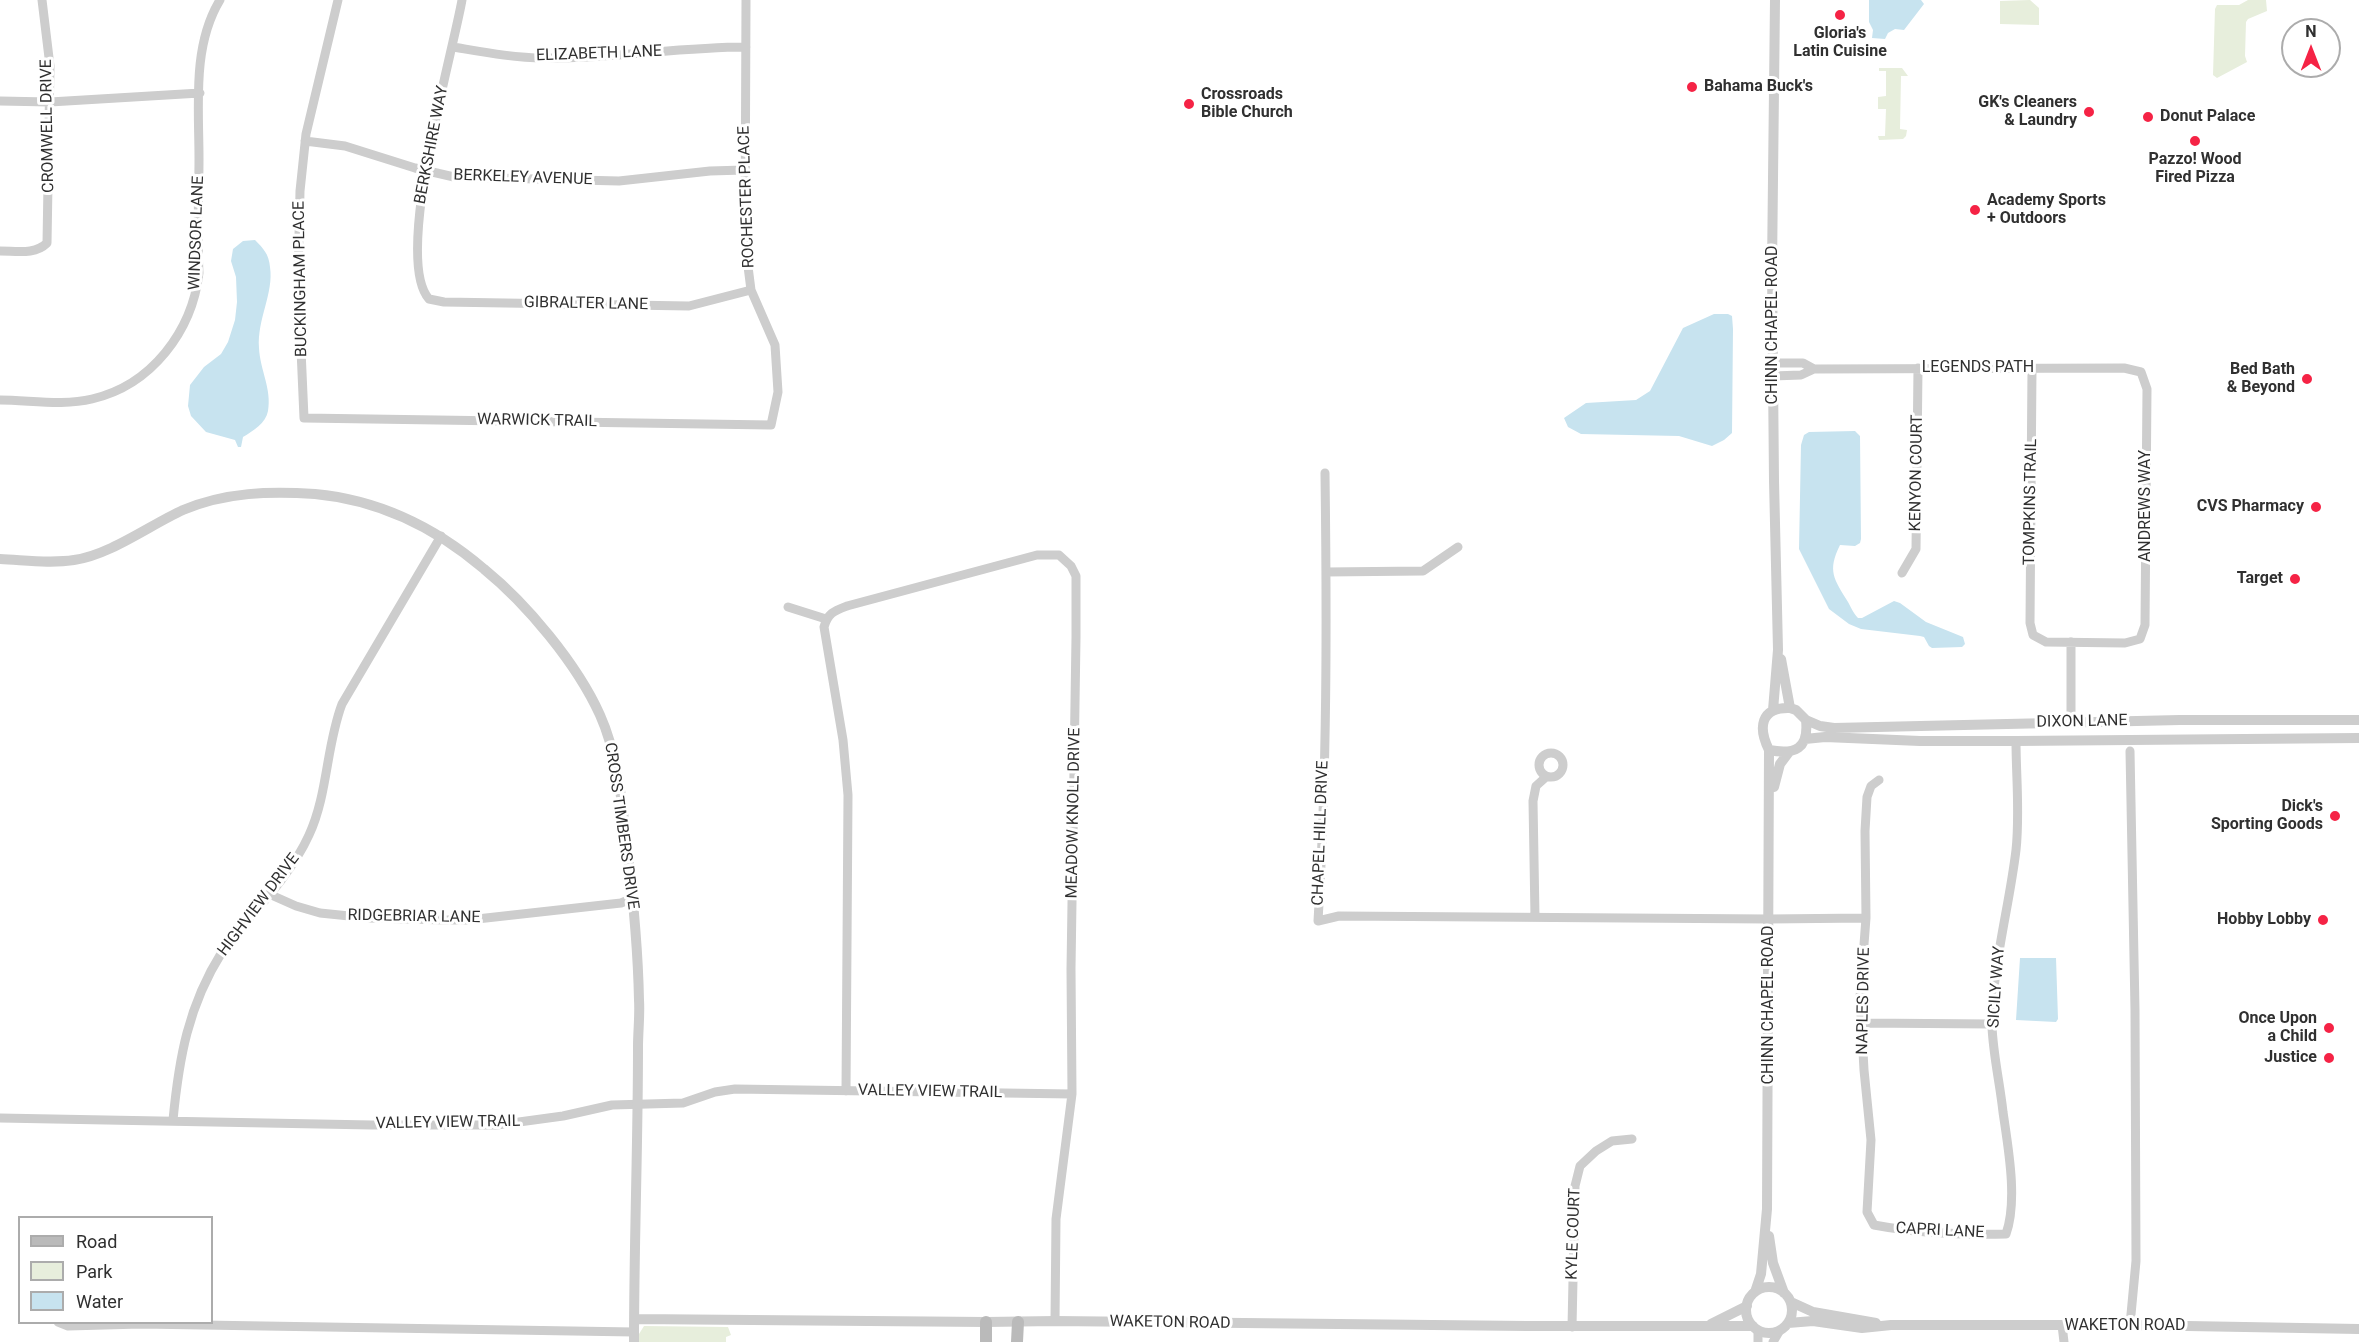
<!DOCTYPE html>
<style>
body{margin:0}
#map{position:relative;width:2359px;height:1342px;overflow:hidden;background:#fff;font-family:Roboto,sans-serif}
canvas{display:block}
.legend{position:absolute;left:18px;top:1216px;width:195px;height:108px;box-sizing:border-box;background:#fff;border:2px solid #acacac;margin:0;padding:8px 10px;list-style:none;font-size:18px;color:#303030}
.legend li{display:flex;align-items:center;gap:12px;height:30px}
.legend b{width:30px;border:2px solid #acacac}
.north{position:absolute;left:2281px;top:18px;width:60px;height:60px;box-sizing:border-box;background:#fff;border:2px solid #acacac;border-radius:50%;rotate:0deg;font-size:16px;font-weight:700;line-height:24px;text-align:center;color:#303030}
.north::after{content:'';display:block;margin:auto;width:21px;height:27px;background:#f52345;clip-path:polygon(50% 0,100% 100%,50% 72%,0 100%)}
</style>
<div id="map">
<canvas width="2359" height="1342"></canvas>
<ul class="legend">
<li><b style="height:8px;background:#bababa"></b>Road</li>
<li><b style="height:16px;background:#e7eedc"></b>Park</li>
<li><b style="height:16px;background:#c7e3ef"></b>Water</li>
</ul>
<div class="north">N</div>
</div>
<script>
const g = document.querySelector('canvas').getContext('2d');
g.lineJoin = 'round';
function fillPath(path, color) {
  g.fillStyle = color;
  g.fill(path, 'evenodd');
}
function strokePath(path, color, width, dash) {
  g.strokeStyle = color;
  g.lineWidth = width;
  g.lineCap = dash ? 'butt' : 'round';
  g.setLineDash(dash || []);
  g.stroke(path);
}
function drawText(font, color, halo, rows, align = 'center') {
  g.font = font + ' Roboto,sans-serif';
  g.lineWidth = 6;
  g.setLineDash([]);
  g.textBaseline = 'middle';
  g.strokeStyle = halo;
  g.fillStyle = color;
  for (const [text, x, y, turn = 0] of rows) {
    g.save();
    g.translate(x, y);
    g.rotate((+turn || 0) * Math.PI / 180);
    g.textAlign = isNaN(turn) ? turn : align;
    if (halo) g.strokeText(text, 0, 0);
    g.fillText(text, 0, 0);
    g.restore();
  }
}
const green = new Path2D(`
 M2030 0 2039 8V25L2000 24V1Z
 M2248 0H2266L2267 11 2248 19 2246 22 2245 56 2247 62 2217 78 2213 75 2215 9 2217 5H2239Z
 M1879 68H1902L1908 76H1901L1900 129 1907 130 1906 136 1903 139 1879 140 1878 136H1885L1886 109H1878V97L1886 96V71H1879Z
 M644 1326 728 1327 731 1335 726 1337V1342H639V1334Z`);
const water = new Path2D(`
 M1869 0H1921L1924 4 1904 30 1895 29 1888 33 1885 39 1872 38 1873 30 1869 22Z
 M255 240C263 248 269 254 270 267 274 293 257 319 259 348 260 370 272 389 268 411 266 423 253 431 243 437L241 447H238L235 440 206 432 191 416 188 406 190 385 204 367 221 354 228 342 235 320 237 302 236 277 231 261 233 249 243 241Z
 M1714 314H1728L1732 316 1733 329 1732 433 1724 440 1712 446 1679 436 1581 434 1568 427 1564 418 1586 403 1636 400 1650 391 1683 328Z
 M1855 431 1860 436 1861 539 1860 543 1855 546 1840 545C1827 571 1834 579 1848 602 1851 607 1853 613 1858 618H1862L1894 601 1900 603 1926 622 1963 637 1965 644 1962 647 1932 648 1929 646 1924 637 1920 636 1861 629 1849 624 1829 609 1799 549 1801 445 1804 435 1809 432Z
 M2020 958H2056L2058 1019 2056 1022 2016 1020Z`);
const minor = new Path2D(`
 M338 0 306 134 300 191 298 281 304 418 771 425 778 392 775 345 751 290 745 243 746 0
 M462 0C452 57 393 259 429 299L444 302 689 306 751 290
 M453 47C483 52 514 58 544 58 612 59 678 47 746 47
 M0 101 50 102 200 93
 M305 141 345 146 415 168 454 177 619 181 710 171 744 170
 M0 251C17 251 35 255 47 243L50 66 42 0
 M1773 363H1803L1814 369
 M1773 376 1801 375 1814 369 2124 368 2141 372 2147 389 2145 625 2140 639 2125 643 2046 642 2033 635 2030 623 2032 368
 M0 400C29 400 64 406 92 399 152 385 192 331 199 273 197 235 199 196 199 158 199 106 192 46 220 0
 M1325 473C1327 623 1327 772 1318 921L1339 916 1769 919 1866 918
 M1326 572 1423 571 1458 547
 M1902 573 1916 549 1918 368
 M788 607 826 619
 M2071 723V642
 M2130 751 2135 1010 2136 1261 2130 1325
 M1539 765a12 12 0 1 1 24 0a12 12 0 1 1-24 0Z
 M1879 780 1871 786 1867 797 1865 831 1866 918 1860 997 1864 1070 1871 1140 1867 1212 1874 1225C1917 1233 1962 1235 2006 1234 2018 1200 2008 1147 2003 1112 2000 1084 1993 1054 1992 1026 1992 966 2009 909 2016 850 2020 814 2016 776 2016 741
 M269 894 296 906 320 913 369 918 447 920H468L621 903 633 898
 M1535 917 1533 801 1536 786 1546 777
 M1861 1023 1992 1024
 M846 1091 848 795 843 740 824 627C828 613 834 611 847 606L1037 555H1059L1071 566 1076 576V637L1071 969 1072 1094 1056 1219 1055 1321
 M0 1118 372 1125H497L563 1116 612 1105 683 1103 715 1092 735 1089 1072 1094
 M173 1120C179 1058 188 1006 222 952 229 940 240 931 248 920 270 895 295 866 309 835 328 794 326 746 342 704L441 536
 M58 1322 68 1326 141 1324 634 1332
 M2062 1325 2064 1342
 M1572 1327 1575 1186 1580 1166 1596 1151 1612 1141 1632 1139
 M1758 1342V1330
 M1773 1342 1780 1330`);
const tertiary = new Path2D(`
 M0 559C24 560 50 564 74 560 110 555 150 525 183 510 226 492 270 491 315 494 379 500 436 528 484 569 527 604 577 664 600 715 618 755 622 803 627 846 633 897 638 948 639 1000 640 1015 638 1031 638 1047 638 1145 634 1244 634 1342
 M1781 659 1790 708
 M1790 708 1796 710 1806 720C1809 749 1795 755 1769 750 1758 728 1760 707 1790 708Z
 M1773 710 1778 650 1774 481 1772 268 1775 0
 M1806 720 1820 726 1834 728 2180 720H2359
 M1805 739 1825 737 1920 741H2016L2359 738
 M1774 787 1780 764 1789 752
 M1769 1236 1773 1263 1784 1293
 M1746 1310a23 23 0 1 1 46 0a23 23 0 1 1-46 0Z
 M1755 1292 1761 1274 1767 1209 1769 750
 M1791 1302 1813 1312 1876 1323
 M635 1319 986 1322 1055 1321 1527 1326H1753
 M1788 1323 1813 1321 1862 1328 1891 1325H2130L2359 1329
 M1711 1324 1747 1306`);
const secondary = new Path2D(`
 M986 1342V1322
 M1017 1342 1018 1322`);
const markers = [
 [1840,15,6,"#f52345"],
 [1692,87,6,"#f52345"],
 [1189,104,6,"#f52345"],
 [2089,112,6,"#f52345"],
 [2148,117,6,"#f52345"],
 [2195,141,6,"#f52345"],
 [1975,210,6,"#f52345"],
 [2307,379,6,"#f52345"],
 [2316,507,6,"#f52345"],
 [2295,579,6,"#f52345"],
 [2335,816,6,"#f52345"],
 [2323,920,6,"#f52345"],
 [2329,1028,6,"#f52345"],
 [2329,1058,6,"#f52345"]
];
const poiNames = [
 ["Gloria's",1840,34,"center"],
 ["Latin Cuisine",1840,52,"center"],
 ["Bahama Buck's",1704,87,"left"],
 ["Crossroads",1201,95,"left"],
 ["Bible Church",1201,113,"left"],
 ["GK's Cleaners",2077,103],
 ["& Laundry",2077,121],
 ["Donut Palace",2160,117,"left"],
 ["Pazzo! Wood",2195,160,"center"],
 ["Fired Pizza",2195,178,"center"],
 ["Academy Sports",1987,201,"left"],
 ["+ Outdoors",1987,219,"left"],
 ["Bed Bath",2295,370],
 ["& Beyond",2295,388],
 ["CVS Pharmacy",2304,507],
 ["Target",2283,579],
 ["Dick's",2323,807],
 ["Sporting Goods",2323,825],
 ["Hobby Lobby",2311,920],
 ["Once Upon",2317,1019],
 ["a Child",2317,1037],
 ["Justice",2317,1058]
];
const streetNames = [
 ["ELIZABETH LANE",599,54,-2],
 ["CROMWELL DRIVE",48,126,-91],
 ["BERKSHIRE WAY",432,145,-79],
 ["BERKELEY AVENUE",523,178,2],
 ["ROCHESTER PLACE",747,197,-92],
 ["WINDSOR LANE",197,233,-88],
 ["BUCKINGHAM PLACE",301,279,-91],
 ["GIBRALTER LANE",586,304,1],
 ["CHINN CHAPEL ROAD",1773,325,-90],
 ["LEGENDS PATH",1978,368],
 ["WARWICK TRAIL",537,421,1],
 ["KENYON COURT",1917,473,-89],
 ["TOMPKINS TRAIL",2031,502,-89],
 ["ANDREWS WAY",2146,506,-90],
 ["DIXON LANE",2082,722,-1],
 ["MEADOW KNOLL DRIVE",1074,813,-89],
 ["CROSS TIMBERS DRIVE",621,826,82],
 ["CHAPEL HILL DRIVE",1321,833,-88],
 ["HIGHVIEW DRIVE",259,905,-53],
 ["RIDGEBRIAR LANE",414,917,1],
 ["SICILY WAY",1997,987,-86],
 ["NAPLES DRIVE",1864,1001,-89],
 ["CHINN CHAPEL ROAD",1769,1005,-90],
 ["VALLEY VIEW TRAIL",930,1092,1],
 ["VALLEY VIEW TRAIL",448,1123,-1],
 ["CAPRI LANE",1940,1231,3],
 ["KYLE COURT",1574,1234,-88],
 ["WAKETON ROAD",1170,1323,1],
 ["WAKETON ROAD",2125,1326]
];
fillPath(green, '#e7eedc');
fillPath(water, '#c7e3ef');
strokePath(minor, '#cdcdcd', 9);
strokePath(tertiary, '#cdcdcd', 10);
strokePath(secondary, '#bababa', 12);
for (const [x, y, r, color] of markers) {
  const dot = new Path2D();
  dot.arc(x, y, r, 0, 2 * Math.PI);
  g.fillStyle = color;
  g.fill(dot);
  strokePath(dot, '#fff', 2);
}
drawText('bold 16px', '#303030', '#fff', poiNames, 'right');
drawText('16px', '#303030', '#fff', streetNames);
</script>
